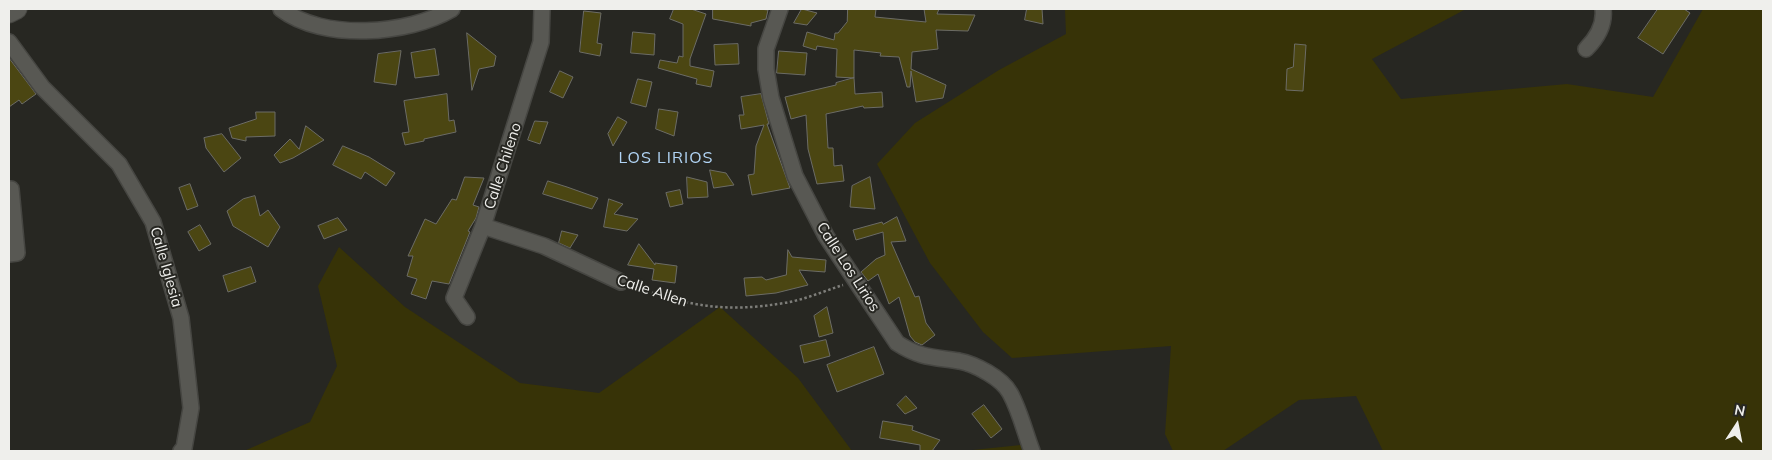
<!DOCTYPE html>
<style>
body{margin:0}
#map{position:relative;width:1772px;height:460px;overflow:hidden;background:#272722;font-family:Mulish,sans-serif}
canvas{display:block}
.frame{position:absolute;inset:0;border:10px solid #efefec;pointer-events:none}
.north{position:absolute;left:1712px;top:400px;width:50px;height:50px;-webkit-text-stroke:4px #272722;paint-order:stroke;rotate:11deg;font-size:14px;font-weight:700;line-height:20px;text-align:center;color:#efefec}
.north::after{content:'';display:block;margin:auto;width:18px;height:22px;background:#efefec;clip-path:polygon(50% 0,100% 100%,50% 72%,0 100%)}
</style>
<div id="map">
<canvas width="1772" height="460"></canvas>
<div class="frame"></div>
<div class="north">N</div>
</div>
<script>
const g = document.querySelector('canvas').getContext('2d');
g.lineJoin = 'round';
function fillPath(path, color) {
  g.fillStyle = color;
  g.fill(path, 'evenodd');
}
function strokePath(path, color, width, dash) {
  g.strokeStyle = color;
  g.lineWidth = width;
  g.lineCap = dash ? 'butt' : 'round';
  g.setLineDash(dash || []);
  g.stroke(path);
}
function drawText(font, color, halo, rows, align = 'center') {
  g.font = font + ' Mulish,sans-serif';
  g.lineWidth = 4;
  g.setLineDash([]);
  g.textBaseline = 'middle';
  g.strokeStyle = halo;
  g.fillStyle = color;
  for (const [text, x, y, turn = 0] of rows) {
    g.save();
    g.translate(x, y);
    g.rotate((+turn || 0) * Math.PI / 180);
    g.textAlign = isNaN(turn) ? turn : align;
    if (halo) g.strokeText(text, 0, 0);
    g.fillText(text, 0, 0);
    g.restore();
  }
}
const green = new Path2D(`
 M1065 9H1466L1372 59 1401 99 1567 84 1653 97 1703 9H1763V451H1383L1356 396 1299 400 1223 451H1173L1165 434 1171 346 1012 358 983 332 930 263 877 164 915 123 999 70 1066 34Z
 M339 247 405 307 520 383 599 393 720 307 798 378 852 451H244L310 422 337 366 318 286Z
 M1021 445 1022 451H963Z`);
const building = new Path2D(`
 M674 9H691L706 14 690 59V66L714 71 711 87 696 84 697 79 658 68 660 60 677 63 679 56 683 57V24L670 19Z
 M713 9H760L768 10 766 19 751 23V26L713 19Z
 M802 9 817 13 807 25 794 23Z
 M848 9H876L875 17 926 22 924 9H939L937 14 975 15 968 31 936 30 938 49 912 52 911 69 946 85 943 98 916 102 911 71 910 87H907L899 57 880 56 881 53 854 50V78L836 77 837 49 817 46 816 50 803 46 807 32 834 40 835 33H838L847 22Z
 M1027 9H1042L1043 24 1025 20Z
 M1658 9H1684L1690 13 1663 54 1638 38Z
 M584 11 601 13 597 43 602 44 600 56 580 52Z
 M633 32 655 34 654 55 631 53Z
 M467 33 496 56 494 66 479 69 472 90Z
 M738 44 739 64 715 65 714 45Z
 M1295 44 1306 45 1303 91 1286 90 1287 69 1293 67Z
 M435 49 439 75 415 78 411 53Z
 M401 51 396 85 374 82 378 54Z
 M779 51 807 53 805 75 777 73Z
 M9 58 36 94 22 104 19 100 9 107Z
 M560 71 573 77 563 98 550 92Z
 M854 78 855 94 882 92 883 107 864 108 863 106 826 114 828 148H833L834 166 842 165 844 181 817 184 808 149 806 115 791 119 785 97 836 85V83Z
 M638 79 652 82 646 107 631 103Z
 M447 94 449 121 454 120 456 132 424 139V141L405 145 402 133 409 132 404 101Z
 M761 94 769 124H767L790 188 752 195 748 175 754 174 756 146 764 125 741 129 739 115H744L741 97Z
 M659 109 678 112 674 136 656 129Z
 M256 112H275V136L246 137V141L232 138 229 128 256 119Z
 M618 117 627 122 613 146 608 134Z
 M535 121 548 122 540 144 528 140Z
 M306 126 324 140 293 158 280 163 274 155 290 139 299 149Z
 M222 134 241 158 224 172 206 148 204 138Z
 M343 146 369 157 395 173 386 186 365 172 361 179 333 165Z
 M710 170 726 173 734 185 714 188Z
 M465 177 484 178 473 205 479 207 476 218 468 231 470 232 449 284 432 281 426 299 411 294 417 279 407 276 413 256H408L425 219 436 224 452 199 456 200Z
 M687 177 707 182 708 197 688 198Z
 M870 177 875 209 850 207 852 186Z
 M548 181 567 187 598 198 592 209 543 194Z
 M190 184 198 206 187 210 179 188Z
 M680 190 683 204 670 207 666 193Z
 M255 196 260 216 268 210 280 227 268 247 233 226 227 211 243 199Z
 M609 199 623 204 614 214 638 219 627 231 604 227Z
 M897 217 906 241 891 242 915 297 919 296 926 323 935 335 922 345 915 342 910 336 899 297 889 304 878 274 868 281 861 272 876 259 885 255 883 232 856 240 853 230 882 222 883 224Z
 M338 218 347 230 324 239 318 226Z
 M200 225 211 244 199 251 188 232Z
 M562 231 578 235 570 248 559 243Z
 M639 244 655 265V263L677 266 675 283 652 280 654 269 628 265Z
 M788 250 792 257 826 260 825 272 799 270 808 285 776 293 746 296 744 278 762 277 766 280 786 275Z
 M251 267 256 282 228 292 223 276Z
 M827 307 833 333 819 337 814 316Z
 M826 340 830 356 804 363 800 346Z
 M874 347 884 374 837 392 827 365Z
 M906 396 917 408 905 414 897 405Z
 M984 405 1002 429 991 438 972 414Z
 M883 421 913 426 912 430 940 440 932 451H920V445L880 438Z`);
const path = new Path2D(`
 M633 286C688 306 725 313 784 303 804 300 824 291 843 285`);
const minor = new Path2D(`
 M281 9C323 41 408 35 452 9
 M780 9 766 49V69L771 98 795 176 826 236 897 343C920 358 933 357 959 361 975 364 1002 378 1010 393 1020 411 1025 433 1032 451
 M9 42 42 87 119 164 153 222 181 318 191 408 184 448 181 451
 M1586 49C1597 38 1605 25 1603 9
 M483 226 544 246 621 282
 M9 254 17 253 11 189
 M467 317 454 298 483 226 541 42 542 9`);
const tertiary = new Path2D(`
 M9 13 17 9`);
const streetNames = [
 ["Calle Chileno",503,166,-72],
 ["Calle Iglesia",166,267,74],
 ["Calle Los Lirios",848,267,57],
 ["Calle Allen",652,291,18]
];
const neighbourhoodNames = [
 ["LOS LIRIOS",666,158]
];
fillPath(green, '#373307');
fillPath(building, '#4b4612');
strokePath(building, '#6c6c66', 1);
strokePath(minor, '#464642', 18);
strokePath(tertiary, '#464642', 21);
strokePath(path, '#7d7d79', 2.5, [2.5, 2.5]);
strokePath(minor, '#585853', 15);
strokePath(tertiary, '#585853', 19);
drawText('15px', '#efefec', '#272722', streetNames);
g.letterSpacing = '1px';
drawText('16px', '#b1d4f5', '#272722', neighbourhoodNames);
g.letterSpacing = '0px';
</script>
